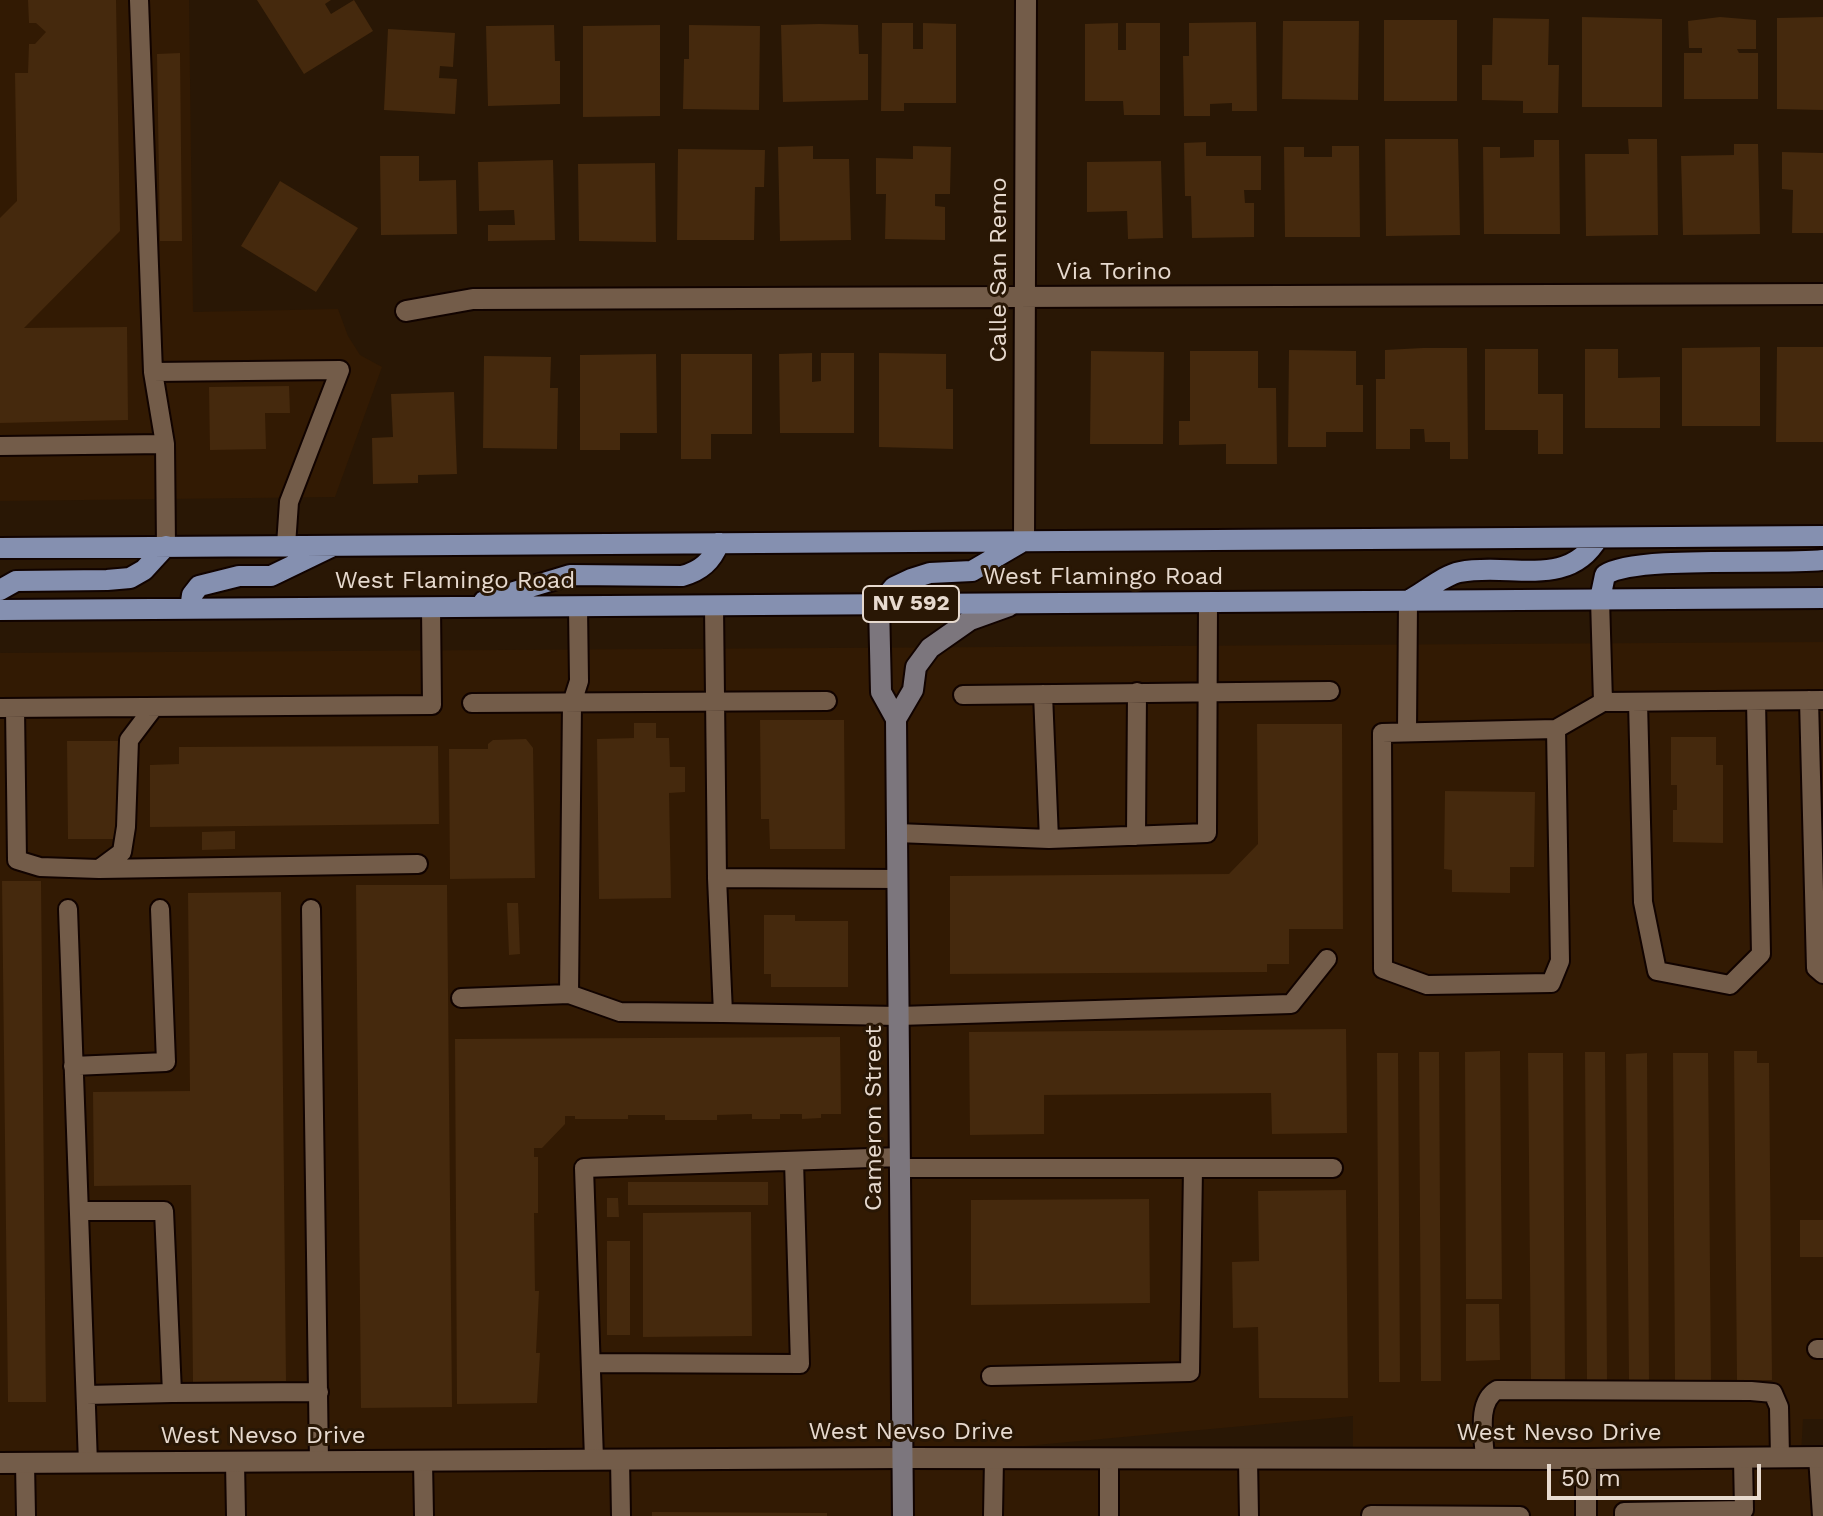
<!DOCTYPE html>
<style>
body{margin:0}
#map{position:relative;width:1823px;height:1516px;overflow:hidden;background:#291705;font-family:"Work Sans",sans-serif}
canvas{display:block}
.scale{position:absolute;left:1547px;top:1464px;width:214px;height:36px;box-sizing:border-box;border:4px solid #e7dacf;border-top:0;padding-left:10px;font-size:24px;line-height:28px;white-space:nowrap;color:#e7dacf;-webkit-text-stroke:6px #291705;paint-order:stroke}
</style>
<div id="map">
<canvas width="1823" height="1516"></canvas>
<div class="scale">50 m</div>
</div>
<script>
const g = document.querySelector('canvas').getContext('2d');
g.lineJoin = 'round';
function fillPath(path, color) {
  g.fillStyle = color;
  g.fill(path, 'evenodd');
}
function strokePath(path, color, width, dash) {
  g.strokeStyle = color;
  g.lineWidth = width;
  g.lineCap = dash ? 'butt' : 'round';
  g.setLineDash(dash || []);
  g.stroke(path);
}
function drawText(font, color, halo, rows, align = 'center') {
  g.font = font + ' "Work Sans",sans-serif';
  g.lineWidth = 6;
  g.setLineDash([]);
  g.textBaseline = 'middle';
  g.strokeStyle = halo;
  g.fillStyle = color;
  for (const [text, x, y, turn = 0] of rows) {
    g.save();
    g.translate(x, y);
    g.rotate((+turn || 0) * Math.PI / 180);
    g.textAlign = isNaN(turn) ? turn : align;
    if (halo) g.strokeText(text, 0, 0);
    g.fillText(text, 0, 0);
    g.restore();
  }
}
const built = new Path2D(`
 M0 0H189L193 312 338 309 348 336 360 355 382 367 335 497 0 501Z
 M1823 642V1419H1803L1801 1456 1823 1457V1516H0V653ZM1353 1416V1458L916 1456Z`);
const building = new Path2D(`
 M28 0H116L120 231 24 328 127 327 128 420 0 423V218L17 201 15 73H28L29 44H35L46 32 36 23H29Z
 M257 0H331L325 4 331 14 354 0 373 31 304 74Z
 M1582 17 1662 19V107H1582Z
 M1720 17 1756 20V49H1737L1739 53H1758V99H1684V53H1702V48H1689L1688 21Z
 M1823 17V110L1777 109V18Z
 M1493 18 1549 19 1548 65H1559L1558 113H1523V101L1482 100V65H1492Z
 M1384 20H1457V101H1384Z
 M1283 21H1359L1358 100 1282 99Z
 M1256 22 1257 111H1232V103L1210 104V116H1184L1183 56H1189V23Z
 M882 23H913V49H923V23L956 24V103H904V111H881Z
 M1118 23V50H1126V23H1160V115H1124L1123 101H1085V24Z
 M819 24 858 25 859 54H868V100L783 102 781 25Z
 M554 25 555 61H560V104L488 106 486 26Z
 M660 25V116L583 117V26Z
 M689 25 760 26 759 110 683 109 684 59H689Z
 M388 29 455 33 453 67 440 66 439 78 457 79 455 114 384 110Z
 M180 53 182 241H160L157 54Z
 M1385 139H1458L1460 235 1386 236Z
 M1628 139H1657L1658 235 1586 236 1585 154H1629Z
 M1534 140H1559L1560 234H1484L1483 147H1500V158L1534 157Z
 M1206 142V156H1261V190H1244L1245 203H1254V237L1192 238 1191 196H1185L1184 143Z
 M1734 144H1758L1760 234 1683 235 1681 156 1734 155Z
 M813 146V159H849L851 240 780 241 778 147Z
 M913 146 951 147 950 194H935V206L945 207V240L885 239 886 194H876V158L913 159Z
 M1332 146H1359L1360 237H1285L1284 147H1304V157H1332Z
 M678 149 765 150 764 187H755L754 240H677Z
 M1782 152 1823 153V233H1792L1793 190 1782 189Z
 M380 156H419V181L456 180 457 234 381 235Z
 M553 160 555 240 488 241V225H515L514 210 479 211 478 162Z
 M1161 161 1163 238 1128 239 1127 211 1087 212V162Z
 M655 163 656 242 579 241 578 164Z
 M280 181 358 228 316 292 241 246Z
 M1760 347V426H1682V348Z
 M1777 347H1823V442H1776Z
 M1423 348H1467L1468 459H1450V442H1425L1424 429H1410V449H1376V379H1385V350Z
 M1485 349H1538V394H1563V454H1538V430H1485Z
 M1585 349H1618V378L1660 377V428H1585Z
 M1289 350 1356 351V385H1363V432H1326V447H1288Z
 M1091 351 1164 352 1163 444H1090Z
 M1190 351H1258V388H1276L1277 464H1226V444L1179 445V421H1190Z
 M812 353V382L821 381V353H854V433H780L779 354Z
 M879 353 946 354V389H953V449L879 447Z
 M656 354 657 433H620V450H580V355Z
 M681 354H752V434H711V459H681Z
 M484 356 551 357 550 388H558L557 449 483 448Z
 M289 386 290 413H265L266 449 210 450 209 387Z
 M454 392 457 474 418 475V483L373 484 372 438 393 437 391 394Z
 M760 720H844L845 849H770L769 819H761Z
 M634 723H656V738H669L670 767H685V792L669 793 671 898 599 899 597 739 634 738Z
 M1257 724H1342L1343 929H1289V964H1267V972L950 974V876L1229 874 1258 844Z
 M1671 737H1716V765H1723V843L1673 842V810H1677V785H1671Z
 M526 739 533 748 535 878 450 879 449 749H488V744L493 740Z
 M67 741H120L121 839H68Z
 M438 746 439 824 150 827V765L179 764V747Z
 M1445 791 1535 792 1534 867H1510V893L1452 892V870L1444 869Z
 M235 831V849L202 850V832Z
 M2 881H41L46 1402H8Z
 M356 885H447L452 1407 361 1408Z
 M281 892 286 1381 193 1382 191 1185 94 1186 93 1092 190 1091 188 893Z
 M507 903H518L520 954 509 955Z
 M764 915H795V921H848V987H771V974H764Z
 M1346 1029 1347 1133 1272 1134 1271 1093 1044 1095V1134L970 1135 969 1032Z
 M840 1037 841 1114H821V1118L802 1119V1114H780V1119H752V1114L717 1115V1120H665V1115H628V1119H575V1116H565V1124L542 1148H534V1157H538V1213H534L535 1291H539L536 1353H540L537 1403 457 1404 455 1039Z
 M1500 1051 1502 1299H1466L1465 1052Z
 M1734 1051H1757V1063H1769L1772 1380H1737Z
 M1419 1052H1439L1441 1381H1421Z
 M1585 1052H1605L1607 1380H1587Z
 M1377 1053H1398L1400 1382H1379Z
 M1528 1053H1563L1565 1380 1531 1381Z
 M1647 1053 1649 1380H1629L1626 1054Z
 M1673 1053H1708L1711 1381H1675Z
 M628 1182H768V1205H628Z
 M1346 1190 1348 1398H1259L1258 1327 1233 1328 1232 1262 1259 1261 1258 1191Z
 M607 1198H618L619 1217H607Z
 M1149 1199 1150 1303 971 1305V1200Z
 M751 1212 752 1336 643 1337V1213Z
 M1800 1220H1823V1257H1800Z
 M607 1241H630V1335H607Z
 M1466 1304H1499L1500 1360 1466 1361Z
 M652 1512 827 1513V1516H652Z`);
const lane = new Path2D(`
 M139 0 153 372 165 444
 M153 372 340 370 289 502 286 545
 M0 446 165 444 166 546
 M1600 599 1603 702
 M714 606 717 878 898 879
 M1043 694 1049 839
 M963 695 1330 691
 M1809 700 1816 968 1823 974
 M1638 702 1643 902 1657 971 1730 985 1761 954 1756 701
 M472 703 827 701
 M0 708 432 705 431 607
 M15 708 17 860 40 867 99 869 122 852 126 827 129 740 154 707
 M1556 729 1560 961 1551 983 1427 985 1383 969 1382 733 1556 729 1603 702 1823 700
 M1407 732 1408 601
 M897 833 1049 839 1207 833 1208 602
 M1136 836 1137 692
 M99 869 418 864
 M68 909 88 1463
 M311 909 319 1461
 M569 994 620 1012 723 1013 717 878
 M461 998 569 994 572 703 579 681 578 607
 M723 1013 899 1016 1291 1004 1327 959
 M73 1066 166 1062 160 909
 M900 1168H1333
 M79 1211H164L172 1393 86 1395
 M1817 1349H1823
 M591 1363 800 1364 794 1161
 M991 1376 1190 1372 1193 1168
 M172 1393 319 1392
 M1818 1457 1822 1516
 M1109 1458V1516
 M594 1459 584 1168 900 1157
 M620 1459 621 1516
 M1248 1459 1249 1516
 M1485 1459C1484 1437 1476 1402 1497 1390L1751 1391 1773 1393 1779 1407 1780 1457
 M423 1461 424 1516
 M235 1462 236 1516
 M25 1463 26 1516
 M1371 1515 1520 1516
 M993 1516 994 1458
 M1624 1516V1512L1744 1510 1743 1458`);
const street = new Path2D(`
 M406 311 473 299 1823 294
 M1024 541 1026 0
 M1586 1459V1516
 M0 1463 903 1458 1586 1459 1823 1457`);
const secondary = new Path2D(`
 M879 605 881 692 896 719 903 1516
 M896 719 913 690 916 667 930 648 970 620 1009 606`);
const primary = new Path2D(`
 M0 548 1823 536
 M0 590 16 581 107 580 130 578 144 570 166 546
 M1411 599C1426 591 1444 575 1460 572 1509 562 1568 590 1598 538
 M1600 599 1605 575C1634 555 1779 565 1823 560
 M484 601 570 575 682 576C701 571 712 561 719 543
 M879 605 894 587 911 579 930 573 972 571 1020 543
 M190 609 192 595 199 586 239 576H271L331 547
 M0 610 1823 598`);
const shields = [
 [911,604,96]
];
const shieldNames = [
 ["NV 592",911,604]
];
const streetNames = [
 ["Calle San Remo",999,270,-90],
 ["Via Torino",1114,272],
 ["West Flamingo Road",1103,577],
 ["West Flamingo Road",455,581],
 ["Cameron Street",874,1118,-90],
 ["West Nevso Drive",911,1432],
 ["West Nevso Drive",1559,1433],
 ["West Nevso Drive",263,1436]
];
fillPath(built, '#321a03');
fillPath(building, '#45290d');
strokePath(lane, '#110300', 22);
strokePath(street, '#110300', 24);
strokePath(secondary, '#110300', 24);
strokePath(primary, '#110300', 24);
strokePath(lane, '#735c49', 18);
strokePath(street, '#735c49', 20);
strokePath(secondary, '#7c767d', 20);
strokePath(primary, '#8590b0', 20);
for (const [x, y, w] of shields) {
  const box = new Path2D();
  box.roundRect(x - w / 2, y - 18, w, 36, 6);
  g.fillStyle = '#291705';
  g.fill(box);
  strokePath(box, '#e7dacf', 2);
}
drawText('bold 22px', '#e7dacf', null, shieldNames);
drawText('24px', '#e7dacf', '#291705', streetNames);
</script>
